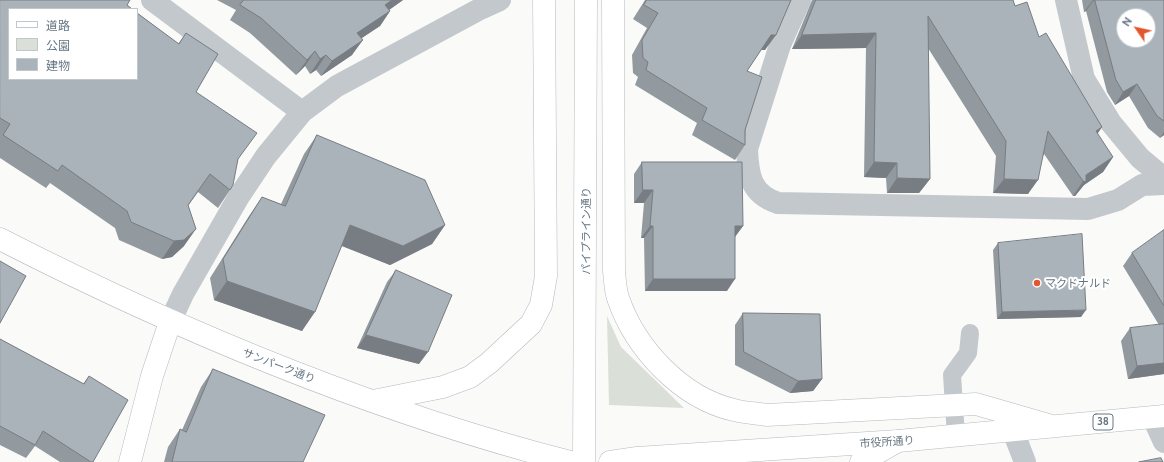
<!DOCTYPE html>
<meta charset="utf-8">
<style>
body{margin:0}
#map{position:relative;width:1164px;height:462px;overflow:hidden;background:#fafaf8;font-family:Ubuntu,"Noto Sans JP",sans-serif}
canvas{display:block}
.legend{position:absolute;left:8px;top:8px;width:130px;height:72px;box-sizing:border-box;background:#fff;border:1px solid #c1c8cd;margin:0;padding:5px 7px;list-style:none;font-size:12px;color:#657683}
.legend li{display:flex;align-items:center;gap:8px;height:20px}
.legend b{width:20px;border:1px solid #c1c8cd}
.north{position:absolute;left:1116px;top:8px;width:40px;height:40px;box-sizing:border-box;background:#fff;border:1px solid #c1c8cd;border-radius:50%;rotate:304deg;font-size:11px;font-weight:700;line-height:16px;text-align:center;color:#657683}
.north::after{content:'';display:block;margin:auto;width:14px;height:18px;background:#e4572e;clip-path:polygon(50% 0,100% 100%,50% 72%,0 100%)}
</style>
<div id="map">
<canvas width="1164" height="462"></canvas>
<ul class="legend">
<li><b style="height:5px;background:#fff"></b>道路</li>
<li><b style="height:11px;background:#dadfd7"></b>公園</li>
<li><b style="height:11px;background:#aab3b9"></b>建物</li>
</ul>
<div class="north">N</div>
</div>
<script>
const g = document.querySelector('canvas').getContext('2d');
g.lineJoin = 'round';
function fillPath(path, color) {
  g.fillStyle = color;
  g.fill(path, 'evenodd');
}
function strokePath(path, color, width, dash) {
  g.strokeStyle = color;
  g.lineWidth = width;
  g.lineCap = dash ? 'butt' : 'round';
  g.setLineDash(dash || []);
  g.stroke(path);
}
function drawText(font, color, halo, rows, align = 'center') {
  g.font = font + ' Ubuntu,"Noto Sans JP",sans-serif';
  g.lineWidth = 4;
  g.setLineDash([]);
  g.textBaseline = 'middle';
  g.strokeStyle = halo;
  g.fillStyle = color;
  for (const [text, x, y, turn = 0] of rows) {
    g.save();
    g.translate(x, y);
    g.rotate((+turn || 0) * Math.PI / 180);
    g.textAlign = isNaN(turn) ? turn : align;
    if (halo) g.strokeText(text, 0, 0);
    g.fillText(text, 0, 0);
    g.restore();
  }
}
const green = new Path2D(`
 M607 316 621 347 684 408 609 405Z`);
const lane = new Path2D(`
 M956 436 952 375 968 353 970 333`);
const street = new Path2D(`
 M152 0 302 112
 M800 0 780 45 747 149C748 176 751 194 778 203L1088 209 1118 200 1142 185 1164 184
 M1066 0 1084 79 1111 123 1140 158 1164 178
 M170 322 183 294 238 198 266 156 302 112 337 86 478 10 500 0
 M1153 418 1164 442
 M1013 431 1025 462`);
const secondary = new Path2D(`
 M0 239C182 332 372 411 570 462
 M373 401 443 387 470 377 489 363 531 324 541 305 546 276 544 0
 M130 462 152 376 170 322
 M584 462 586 0
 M861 462 898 441`);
const primary = new Path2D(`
 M613 0 614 271C615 279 615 289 618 298 635 348 681 398 734 410 745 413 756 413 767 415L976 404 1052 426
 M610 462 637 458 898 441 1164 416`);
const wall = new Path2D(`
 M0 0 127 5 178 44 186 33 196 92 238 160 230 190 218 208 198 192 188 206 184 246 172 257 162 259 119 240 115 228 50 183 46 188 0 158Z
 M217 0H403L389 10 390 11 380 26 361 38 352 55 321 76 316 70 310 74 305 66 296 75 250 33 230 20 236 10Z
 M645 0H791L765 50H761L747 71 745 145 735 160 692 135 697 123 635 85 638 77 633 73 632 55 647 28 633 19Z
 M812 0H1013L1015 6 1039 37 1102 127 1097 134 1113 157 1103 172 1084 185 1075 196H1073L1044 154 1028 194 993 193 996 156 928 48 930 179 919 193H887L886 178 864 177 866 48 792 49Z
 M1082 0H1164V135L1160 138 1148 128 1129 96 1115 105 1107 92 1086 11 1084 12Z
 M317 135 445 225 432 244 390 265 342 246 302 331 214 300 210 278 249 216 262 197 281 204 304 154Z
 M642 162 743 226 735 237 727 291H645L644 238H641L644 203H634V174Z
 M1164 230V374L1128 379 1121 341 1130 328 1159 325 1123 266 1132 253Z
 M998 243 1081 317 997 319 993 250Z
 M396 270 419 364 357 348 387 282Z
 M743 313 822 379 813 391 790 393 735 365V325Z
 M0 339 83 384 89 376 93 462H60L35 446 26 458 0 445Z
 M213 369 303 462H164L168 447 180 429 182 430 201 387Z`);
const shadedWall = new Path2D(`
 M392 0H403L375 20 385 5Z
 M1093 0H1094L1086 11 1084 12Z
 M390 11 380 26 347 48 357 33Z
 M876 33 866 48 792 49 802 35Z
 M771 35H776L765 50H760Z
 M363 40 352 55 321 76 332 61Z
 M315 51 305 66 296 75 307 60Z
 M326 55 316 70 310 74 320 59Z
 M1137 84 1129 96 1115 105 1123 92Z
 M1102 127 1092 142 1096 131Z
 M1164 132V135L1160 138Z
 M1113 157 1103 172 1084 185 1075 196H1073L1083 181 1086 175Z
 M874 162 897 163 886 178 864 177Z
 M897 178 930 179 919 193H887Z
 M1004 179 1038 180 1028 194 993 193Z
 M643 190H653L644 203H634Z
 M350 225H445L432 244 390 265 337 244Z
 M650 226H653L644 238H641Z
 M735 226H743L734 238Z
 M196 229 184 246 172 257 162 259 174 241Z
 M653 279H735L727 291H645Z
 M227 281 315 312 302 331 214 300Z
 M1086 310 1081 317 997 319 1002 312Z
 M366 335 428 352 419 364 357 348Z
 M1164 363V374L1128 379 1137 366Z
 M822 379 813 391 790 393 798 381Z`);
const building = new Path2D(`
 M0 0H130L127 5 132 9H9V79H137V13L179 44 186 33 218 54 196 92 257 133 238 159 233 185 230 190 210 174 188 205 196 229 184 240 174 241 131 222 127 211 62 165 58 171 3 135 10 124 0 118Z
 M244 0H392L385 5 390 11 357 33 363 40 332 61 326 55 320 59 315 51 307 60 261 18 240 5Z
 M647 0H791L776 35H771L747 71 762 77 745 130V145L702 120 707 108 646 70 648 62 643 58 642 40 658 13 644 5Z
 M816 0H1013L1015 6 1027 2 1039 37 1046 33 1102 127 1096 131 1113 157 1086 175V182L1083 181 1048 131 1038 180 1004 179 1006 141 928 16 930 179 897 178V163L874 162 876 33 802 35Z
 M1095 0H1164V121L1157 116 1137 84 1123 92 1116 80ZM1124 16H1148V40H1124Z
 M317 135 425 180 445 225 403 246 350 225 315 312 227 281 223 259 262 197 285 206Z
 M642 162H742L743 226H735V279H653V226H650L653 190H643Z
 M1164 230V306L1132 253Z
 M1082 234 1086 310 1002 312 998 243Z
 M0 261 26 276 0 323Z
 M396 270 452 295 428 352 366 335Z
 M743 313 820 314 822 379 798 381 744 352Z
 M1164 324V363L1137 366 1130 328Z
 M0 339 84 384 89 376 128 400 93 462H91L43 431 35 445 0 426Z
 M213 369 325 415 303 462H172L180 429 186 432Z
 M1161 458 1163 462H1139Z`);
const markers = [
 [1037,283,4,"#e4572e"]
];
const shields = [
 [1103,422,20]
];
const shieldNames = [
 ["38",1103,422]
];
const streetNames = [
 ["パイプライン通り",586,231,-90],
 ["サンパーク通り",279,366,21],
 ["市役所通り",887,442,-4]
];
const poiNames = [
 ["マクドナルド",1045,283]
];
fillPath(green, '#dadfd7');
strokePath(secondary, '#b3babf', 23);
strokePath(primary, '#b5babe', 23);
strokePath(lane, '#c3c8cc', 18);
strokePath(street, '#c3c8cc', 22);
strokePath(secondary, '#fff', 22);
strokePath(primary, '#fff', 22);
fillPath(wall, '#929a9f');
fillPath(shadedWall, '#777d82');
fillPath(building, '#aab3b9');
strokePath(building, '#777d82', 1);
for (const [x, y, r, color] of markers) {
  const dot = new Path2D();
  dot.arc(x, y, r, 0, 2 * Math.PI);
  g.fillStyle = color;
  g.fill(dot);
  strokePath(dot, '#fff', 1.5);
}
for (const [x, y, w] of shields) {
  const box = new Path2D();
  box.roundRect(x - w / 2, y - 8, w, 16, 3);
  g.fillStyle = '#fff';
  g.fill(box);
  strokePath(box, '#657683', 1);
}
drawText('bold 10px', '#657683', null, shieldNames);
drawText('11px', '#657683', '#fff', streetNames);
drawText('11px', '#657683', '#fff', poiNames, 'left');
</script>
